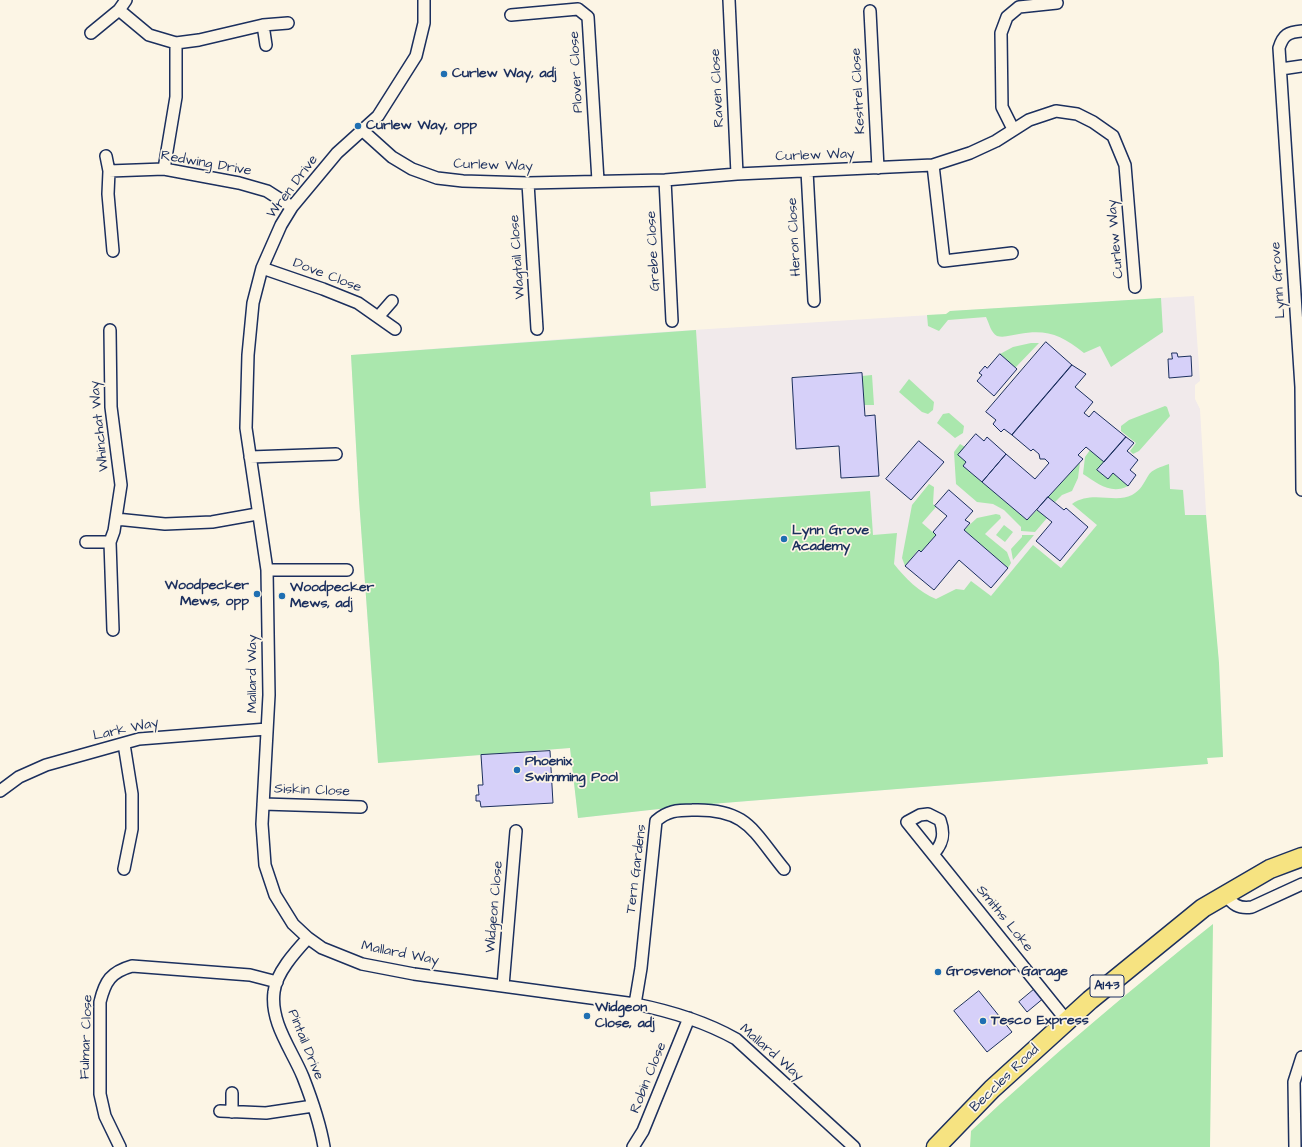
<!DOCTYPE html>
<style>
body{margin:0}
canvas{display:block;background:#fcf5e5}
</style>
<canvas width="1302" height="1147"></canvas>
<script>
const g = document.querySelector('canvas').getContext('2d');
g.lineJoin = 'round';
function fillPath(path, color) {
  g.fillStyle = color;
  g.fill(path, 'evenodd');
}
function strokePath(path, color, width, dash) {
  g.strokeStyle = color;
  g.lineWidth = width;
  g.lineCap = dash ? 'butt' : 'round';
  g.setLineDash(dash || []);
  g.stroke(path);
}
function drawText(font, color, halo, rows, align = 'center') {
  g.font = font + ' "Architects Daughter",sans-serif';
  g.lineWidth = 3.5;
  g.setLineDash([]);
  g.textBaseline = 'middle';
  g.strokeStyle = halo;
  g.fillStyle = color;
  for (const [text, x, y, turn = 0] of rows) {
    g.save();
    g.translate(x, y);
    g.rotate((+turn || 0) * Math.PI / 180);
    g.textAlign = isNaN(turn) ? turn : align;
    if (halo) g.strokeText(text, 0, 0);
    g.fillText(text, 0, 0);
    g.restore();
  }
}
const built = new Path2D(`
 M1194 296 1200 381 1195 385V399L1200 409 1209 563 1219 663 1223 757 1207 758 1208 764 686 806 578 818 570 748 378 763 359 500 351 355 614 335 946 314 950 311Z`);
const green = new Path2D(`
 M1161 298 1163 332 1111 367 1100 346 1084 353C1061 335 1047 329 1019 334 1012 335 1004 338 997 336 991 333 989 323 986 317L948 320 939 331 928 326 927 315 946 314 950 311Z
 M696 330 706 488 650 492 651 506 870 491 873 535 897 533 894 564C904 577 920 593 936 599L956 589 964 590 971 581 991 596 1033 545 1061 568 1097 525 1072 504C1092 490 1115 504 1132 495 1141 490 1143 484 1148 476 1152 469 1161 467 1169 464L1170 489 1183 490 1185 515H1206L1219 663 1223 757 1207 758 1208 764 686 806 578 818 570 748 378 763 359 500 351 355Z
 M1031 343H1039L1015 368 1000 354 1013 347Z
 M872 375 874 405H864L862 376Z
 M909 379 934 402 933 410 928 414 922 412 899 392Z
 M1165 406 1167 407 1170 416 1139 451 1133 454 1130 451 1136 443 1121 431V426L1129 420Z
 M949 413 964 426 963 433 955 438 937 423 943 414Z
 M960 444 965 447 966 462 963 466 1027 520 1037 510 1047 518 1035 532 1021 531V527L1004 510 993 504 977 502 956 484 954 452Z
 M1090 450 1104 462 1097 470 1108 479 1113 473 1128 486C1111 495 1097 483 1083 474L1085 457Z
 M1080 462 1078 478 1072 491 1062 495 1055 502 1048 497Z
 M929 484 934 487 933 504 936 507 922 523 936 535 921 552 918 550 905 566 902 558 912 505Z
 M996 514 1000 515 1001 518 985 534 1007 552 1011 563 1008 568 964 530 977 518Z
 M1004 525 1013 532 1005 542 996 535Z
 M1022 535H1034L1013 560 1011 549 1022 537Z
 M1213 924 1210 1147H970L971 1131C1049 1058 1130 990 1213 924Z`);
const building = new Path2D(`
 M1046 342 1072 365 1012 435 1004 429 1001 432 993 424 996 420 986 412Z
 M1172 353H1177L1178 357 1191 356 1192 376 1169 378 1168 359H1172Z
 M1000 354 1017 369 994 396 977 381 982 375 979 373 985 366 987 368Z
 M1072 365 1086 374 1075 387 1093 402 1084 413 1089 417 1094 411 1126 437 1104 462 1086 447 1078 455 1083 459 1027 520 982 482 1006 454 1035 479 1049 463 1045 459H1040L1039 454 1033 449 1031 451 1012 435Z
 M862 373 865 416 875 415 879 476 841 478 839 446 796 449 792 378Z
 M976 434 984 441 987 437 1006 454 982 482 963 466 966 462 958 455Z
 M1126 437 1134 443 1127 451 1138 460 1130 470 1136 475 1128 486 1113 473 1108 479 1097 470Z
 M919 441 944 462 911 500 886 479Z
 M949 490 973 511 965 520 970 523 964 530 1008 568 991 588 959 560 934 590 905 566 919 550 921 552 936 535 933 532 947 516 935 506Z
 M1048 497 1064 510 1066 508 1088 527 1060 561 1036 541 1052 522 1037 510Z
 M550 751 553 803 481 807 480 801H476V795H479L478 785H483L481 755Z
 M1037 987 1045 997 1027 1012 1019 1002Z
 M979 991 1012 1032 987 1052 954 1011Z`);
const minor = new Path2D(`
 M424 0V23L416 56 378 116 337 153 292 207 281 225 262 268 253 303 248 355 246 428 267 570 269 695 262 824 265 865 275 895 293 924 308 938 322 948 362 964 414 974 635 1004C670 1011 704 1021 736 1039L854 1147
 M729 0 737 174
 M119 10 126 0
 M870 11 878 168
 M511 15 578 9 588 17 598 181
 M263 25 266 45
 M1302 31C1288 32 1283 35 1279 48L1301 387 1302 490
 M91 33 119 10 149 35 176 43 199 40 263 25 288 23
 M1281 69 1302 66
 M1013 129 1002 107 1001 33 1007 17 1019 7 1057 3
 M362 130 392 157 412 169 437 178 463 181 528 183 665 180 737 174 933 165 970 153 996 141 1029 120 1056 111 1077 114 1093 122 1113 136 1125 165 1135 287
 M106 156 109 171
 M933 165 944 261 1012 253
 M164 169 176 97V43
 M807 171 814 301
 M665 180 672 321
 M528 183 537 329
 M113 251 108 194 109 171 164 169 239 183 267 191 292 207
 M262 268 323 289 358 303 395 329
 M378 317 392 301
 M110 330 111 407 121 485 114 531 110 542 113 630
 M250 457 336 454
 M116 519 165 524 212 522 257 514
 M86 542H110
 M267 570H347
 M124 744 132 794V829L124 869
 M0 791 19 777 46 765 139 739 267 729
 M263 804 361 807
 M933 854C943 844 945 834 940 820L928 814 920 815 907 822 1067 1021
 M1225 893C1232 905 1239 909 1252 907L1302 884
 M308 938C295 952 276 973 274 992 270 1023 292 1050 303 1077 312 1100 320 1123 324 1147
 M503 986 516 831
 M635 1004 641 968 656 821C667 811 677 810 692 810 747 808 753 831 784 869
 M232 1093V1112
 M220 1111 266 1113 313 1106
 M120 1147 105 1116 100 1094V1002C105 981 111 972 132 966L250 975 277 982
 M633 1147 643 1131 689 1018
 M1295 1147 1294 1082 1302 1057`);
const trunk = new Path2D(`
 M936 1147 992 1089 1090 1000 1203 908 1270 869 1302 857`);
const markers = [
 [444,74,4,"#1f6fb2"],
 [358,126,4,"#1f6fb2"],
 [784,539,4,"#1f6fb2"],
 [257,594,4,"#1f6fb2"],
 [282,596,4,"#1f6fb2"],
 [517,770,4,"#1f6fb2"],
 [938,972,4,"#1f6fb2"],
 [587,1016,4,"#1f6fb2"],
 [983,1021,4,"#1f6fb2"]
];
const shields = [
 [1107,986,34]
];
const shieldNames = [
 ["A143",1107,986]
];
const streetNames = [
 ["Plover Close",577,72,-93],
 ["Raven Close",718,88,-93],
 ["Kestrel Close",859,91,-93],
 ["Curlew Way",815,156,-2],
 ["Redwing Drive",206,164,10],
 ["Curlew Way",493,166,2],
 ["Wren Drive",293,187,-53],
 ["Heron Close",795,237,-93],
 ["Curlew Way",1116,239,-95],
 ["Grebe Close",654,251,-93],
 ["Wagtail Close",518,257,-94],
 ["Dove Close",327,276,21],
 ["Lynn Grove",1279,280,-94],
 ["Whinchat Way",100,426,-96],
 ["Mallard Way",253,674,-90],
 ["Lark Way",126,730,-12],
 ["Siskin Close",312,791,2],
 ["Tern Gardens",637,869,-83],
 ["Widgeon Close",495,907,-85],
 ["Smiths Loke",1004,919,51],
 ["Mallard Way",400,954,11],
 ["Fulmar Close",87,1037,-88],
 ["Pintail Drive",305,1045,68],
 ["Mallard Way",771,1053,41],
 ["Robin Close",649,1078,-68],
 ["Beccles Road",1005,1079,-44]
];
const poiNames = [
 ["Curlew Way, adj",452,74],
 ["Curlew Way, opp",366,126],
 ["Lynn Grove",792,531],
 ["Academy",792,547],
 ["Woodpecker",249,586,"right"],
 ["Mews, opp",249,602,"right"],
 ["Woodpecker",290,588],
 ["Mews, adj",290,604],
 ["Phoenix",525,762],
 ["Swimming Pool",525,778],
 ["Grosvenor Garage",946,972],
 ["Widgeon",595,1008],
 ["Close, adj",595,1024],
 ["Tesco Express",991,1021]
];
fillPath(built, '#f1eaeb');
fillPath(green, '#aae7ad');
fillPath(building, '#d6d0f9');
strokePath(building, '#1b2f5e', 1);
strokePath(minor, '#1b2f5e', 14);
strokePath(trunk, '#1b2f5e', 21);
strokePath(minor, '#fcf5e5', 11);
strokePath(trunk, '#f6e381', 18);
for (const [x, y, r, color] of markers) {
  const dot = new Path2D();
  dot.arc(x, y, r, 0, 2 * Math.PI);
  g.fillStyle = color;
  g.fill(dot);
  strokePath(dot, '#fcf5e5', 1.5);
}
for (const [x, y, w] of shields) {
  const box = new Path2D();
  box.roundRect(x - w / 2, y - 11, w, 22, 3);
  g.fillStyle = '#fcf5e5';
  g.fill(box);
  strokePath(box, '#1b2f5e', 1);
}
drawText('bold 13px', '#1b2f5e', null, shieldNames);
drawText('14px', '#1b2f5e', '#fcf5e5', streetNames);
drawText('bold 14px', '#1b2f5e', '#fcf5e5', poiNames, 'left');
</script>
